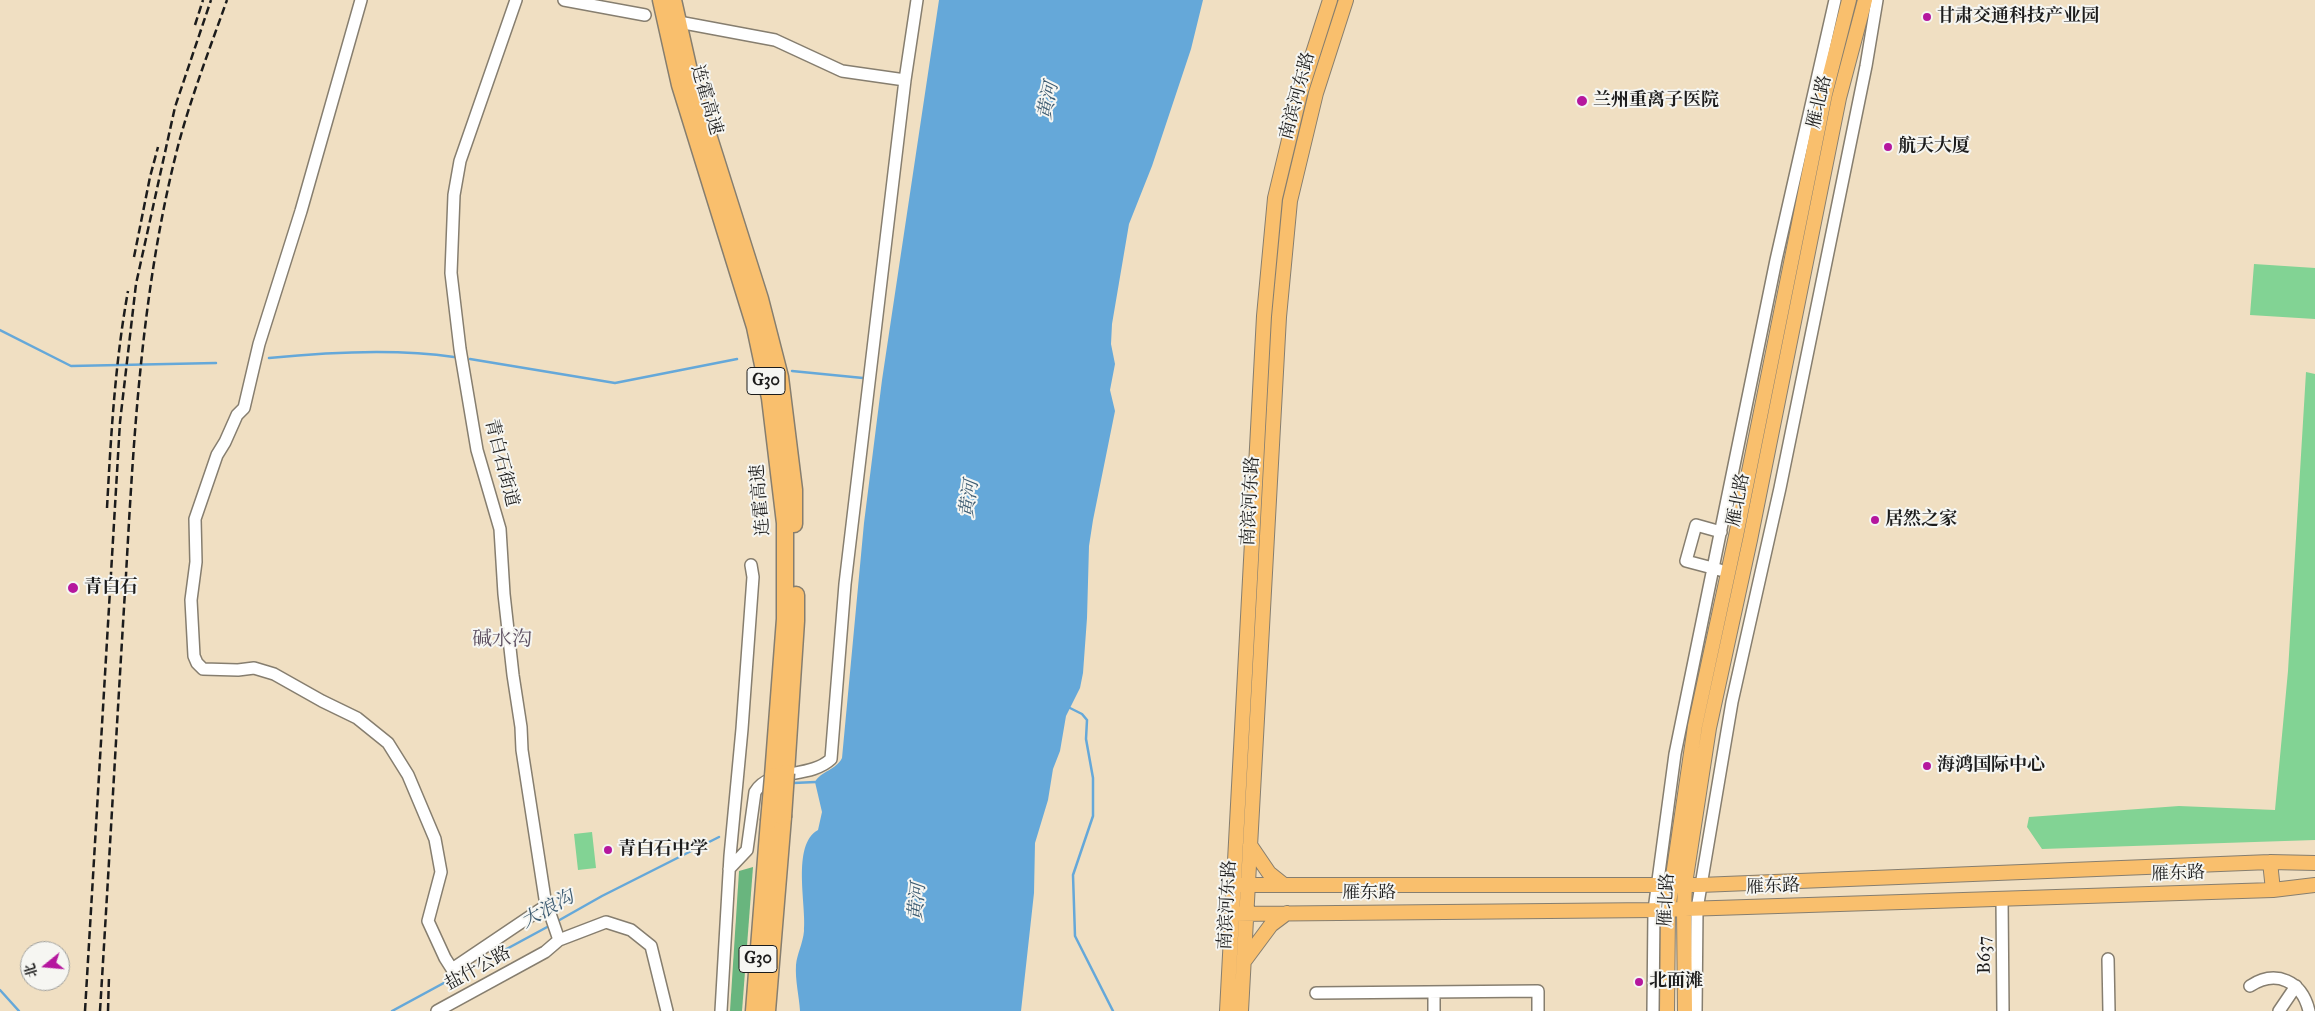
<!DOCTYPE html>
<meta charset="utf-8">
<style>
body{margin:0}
#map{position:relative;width:2315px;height:1011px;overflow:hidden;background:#f0dfc2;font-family:"IM FELL Great Primer","Noto Serif SC",serif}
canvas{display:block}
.north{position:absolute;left:20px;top:941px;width:50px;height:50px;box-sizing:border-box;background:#f6f6f2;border:1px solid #9f9f9c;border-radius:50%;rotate:253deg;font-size:14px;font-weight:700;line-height:20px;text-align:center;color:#1c1c1c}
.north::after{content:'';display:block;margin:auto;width:18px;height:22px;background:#b5179e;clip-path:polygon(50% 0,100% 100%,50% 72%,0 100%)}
</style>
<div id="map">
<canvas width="2315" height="1011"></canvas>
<div class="north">北</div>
</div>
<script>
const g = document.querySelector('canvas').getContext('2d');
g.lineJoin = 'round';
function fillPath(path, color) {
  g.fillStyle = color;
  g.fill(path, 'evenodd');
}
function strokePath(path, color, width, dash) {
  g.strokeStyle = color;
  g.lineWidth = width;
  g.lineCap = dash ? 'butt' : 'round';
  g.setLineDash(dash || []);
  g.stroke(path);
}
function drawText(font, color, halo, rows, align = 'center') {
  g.font = font + ' "IM FELL Great Primer","Noto Serif SC",serif';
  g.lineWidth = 4;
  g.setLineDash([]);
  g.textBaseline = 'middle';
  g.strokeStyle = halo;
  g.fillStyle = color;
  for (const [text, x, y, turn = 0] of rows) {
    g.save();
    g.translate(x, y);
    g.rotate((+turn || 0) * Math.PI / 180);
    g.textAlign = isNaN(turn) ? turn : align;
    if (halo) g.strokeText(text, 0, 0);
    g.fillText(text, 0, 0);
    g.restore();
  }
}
const green = new Path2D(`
 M2254 264 2315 268V319L2250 315Z
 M2306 372 2315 374V840L2042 849 2027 827 2029 817 2179 806 2275 810 2288 671Z
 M592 832 596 868 578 870 574 834Z`);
const forest = new Path2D(`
 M753 867 742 1011H730L739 871Z`);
const water = new Path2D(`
 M939 0H1203L1191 49 1152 166 1129 224 1112 324 1111 344 1115 364 1110 390 1115 411 1093 520 1089 546 1087 618 1083 673 1080 688 1066 716 1060 751 1053 769 1048 800 1035 843 1034 893 1021 1011H800C799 996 795 980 796 965 797 954 803 943 804 931 807 906 791 845 818 830L822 812 815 782C821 771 836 770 842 758L864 523 882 380Z`);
const stream = new Path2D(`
 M0 330 71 366 216 363
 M269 358C328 352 394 348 454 357
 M470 359 615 383 737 359
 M792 371 863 378
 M1070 708 1082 714 1087 720 1086 739 1093 778V816L1073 875 1075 936 1113 1011
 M793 783 816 782
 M556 922 602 896 719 837
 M0 990 19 1011
 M392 1011 549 926`);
const minor = new Path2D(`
 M361 0 301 211 259 344 244 408 237 415 225 442 217 455 195 519 196 562 191 600 194 656 197 663 203 669 238 670 254 668 274 674 322 701 357 718 388 743 408 775 435 839 441 872 428 921 445 958 452 969 547 905
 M516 0 460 161 454 195 451 273 460 349 477 450 500 529 504 594 513 675 521 727 522 750 545 899 559 940
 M564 0 645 15
 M684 23 775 40 842 71 905 80
 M1720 570 1686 561 1696 525 1721 532
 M729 869 747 850 755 792C769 768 810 779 831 759L845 584 905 80 917 0
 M2002 899 2003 1011
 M2108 959 2109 1011
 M2250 986C2276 969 2302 981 2309 1011
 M1434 992V1011
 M1316 993 1538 991V1011
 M437 1011 545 952 559 940 606 922 631 930 651 946 667 1011
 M721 1011 730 856 742 729 753 577 751 565
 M1653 1011 1654 910 1675 754 1776 260 1835 0
 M1696 1011 1697 909 1732 702 1780 488 1866 66 1877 0
 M2279 1011 2296 986`);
const major = new Path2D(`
 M1250 845 1269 873 1284 885
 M2270 862 2273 890
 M1234 885H1700L2270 862 2315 863
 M1233 914 1654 910 2273 890 2315 885
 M1245 960 1271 925 1287 913
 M1227 1011 1264 316 1275 198 1300 94 1330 0
 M1241 1011 1279 317 1290 201 1316 93 1346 0
 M1667 1011 1668 910 1695 726 1736 536 1825 94 1849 0
 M1685 1011 1684 909 1685 884 1709 728 1750 540 1839 98 1865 0`);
const highway = new Path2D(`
 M661 0 680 85 755 327 770 398 785 523V619L773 776
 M673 0 692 84 760 299 780 377 794 490V524
 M786 773 796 621V595
 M754 1011 769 821
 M767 1011 783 817`);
const rail = new Path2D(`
 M195 25 203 0
 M134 257 150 177 158 147
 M107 508C111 435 115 363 128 291
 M85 1011 120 422 136 284 175 107 211 0
 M100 1011C109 866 117 720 126 575 134 431 142 286 178 146 191 97 210 48 227 0
 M108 1011 109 976`);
const highwayBridge = new Path2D(`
 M783 817 786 773
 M769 821 773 776`);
const markers = [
 [1927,17,5,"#b5179e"],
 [1582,101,6,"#b5179e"],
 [1888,147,5,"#b5179e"],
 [1875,520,5,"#b5179e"],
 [73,588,6,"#b5179e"],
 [1927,766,5,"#b5179e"],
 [608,850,5,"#b5179e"],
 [1639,982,5,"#b5179e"]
];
const shields = [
 [766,381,38],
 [758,959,38]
];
const shieldNames = [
 ["G30",766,381],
 ["G30",758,959]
];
const poiNames = [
 ["甘肃交通科技产业园",1937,17],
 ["兰州重离子医院",1593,101],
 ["航天大厦",1898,147],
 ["居然之家",1885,520],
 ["青白石",84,588],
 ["海鸿国际中心",1937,766],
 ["青白石中学",618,850],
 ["北面滩",1649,982]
];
const streetNames = [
 ["南滨河东路",1298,96,-75],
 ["连霍高速",706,100,74],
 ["雁北路",1820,102,-77],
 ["青白石街道",501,463,76],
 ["连霍高速",761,500,-95],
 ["雁北路",1739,500,-79],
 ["南滨河东路",1251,501,-87],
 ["雁东路",2178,874,-2],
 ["雁东路",1773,887,-2],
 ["雁东路",1369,894],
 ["雁北路",1667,900,-87],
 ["南滨河东路",1228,905,-87],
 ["B637",1985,955,-91],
 ["盐什公路",478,969,-29]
];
const waterNames = [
 ["黄河",1049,101,-78],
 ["黄河",970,499,-82],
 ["黄河",918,902,-85],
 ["大浪沟",548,910,-29]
];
const quarterNames = [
 ["碱水沟",502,640]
];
fillPath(green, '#82d394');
fillPath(forest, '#69b57e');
fillPath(water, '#65a8d9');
strokePath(stream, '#65a8d9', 2.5);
strokePath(minor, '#867e6f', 14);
strokePath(major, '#867e6f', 16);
strokePath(highway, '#867e6f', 19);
strokePath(minor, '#fff', 11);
strokePath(major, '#f9bf6d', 14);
strokePath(highway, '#f9bf6d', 16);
strokePath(rail, '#1c1c1c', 2.5, [8, 4]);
strokePath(highwayBridge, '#867e6f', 19, []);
strokePath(highwayBridge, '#f9bf6d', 16);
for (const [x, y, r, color] of markers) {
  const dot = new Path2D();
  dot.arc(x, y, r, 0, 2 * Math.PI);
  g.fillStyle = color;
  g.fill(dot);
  strokePath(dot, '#f6f6f2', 2);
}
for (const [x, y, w] of shields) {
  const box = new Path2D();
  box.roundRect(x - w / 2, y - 13.5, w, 27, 4);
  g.fillStyle = '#f6f6f2';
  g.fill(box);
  strokePath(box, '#1c1c1c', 1);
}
drawText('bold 16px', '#1c1c1c', null, shieldNames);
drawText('bold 18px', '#1c1c1c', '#f6f6f2', poiNames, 'left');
drawText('18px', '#1c1c1c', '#f6f6f2', streetNames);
drawText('italic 19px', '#3d5b71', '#f6f6f2', waterNames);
drawText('20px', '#5e5162', '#f6f6f2', quarterNames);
</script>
